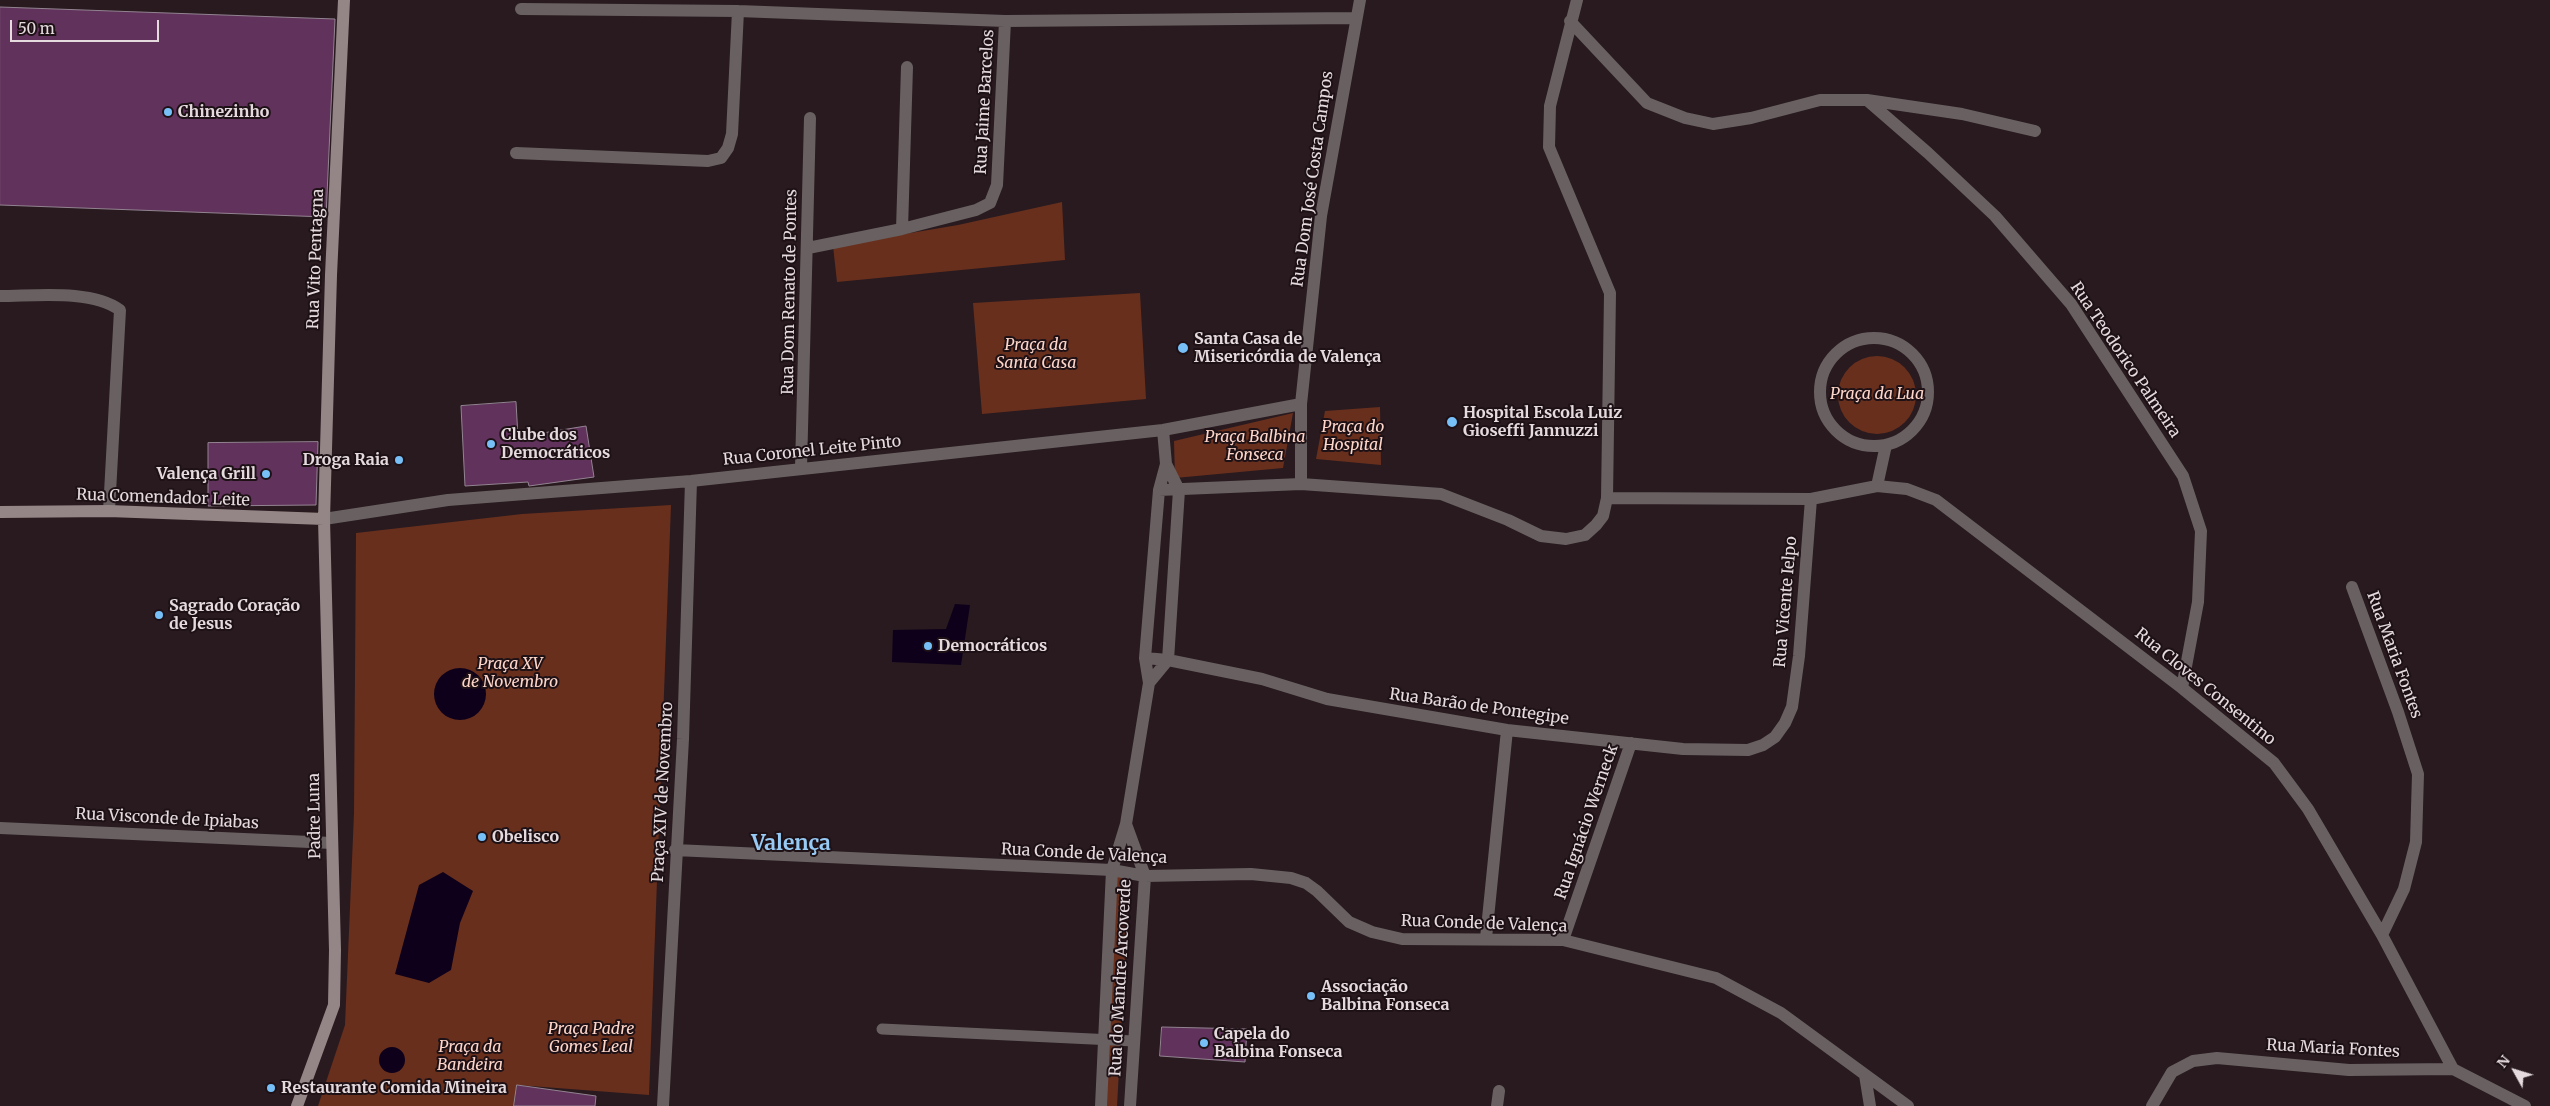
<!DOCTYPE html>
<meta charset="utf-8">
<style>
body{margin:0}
#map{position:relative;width:2550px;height:1106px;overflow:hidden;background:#281a1f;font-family:Merriweather,serif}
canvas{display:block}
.north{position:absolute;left:2490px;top:1046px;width:50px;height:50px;-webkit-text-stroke:4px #1e1116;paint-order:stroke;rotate:309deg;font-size:14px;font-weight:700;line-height:20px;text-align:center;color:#e5dbde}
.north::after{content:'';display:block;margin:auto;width:18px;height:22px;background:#e5dbde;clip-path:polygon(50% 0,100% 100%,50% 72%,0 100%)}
.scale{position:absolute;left:10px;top:20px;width:149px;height:22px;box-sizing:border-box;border:2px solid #e5dbde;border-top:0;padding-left:6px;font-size:15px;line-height:18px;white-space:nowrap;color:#e5dbde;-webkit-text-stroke:4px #1e1116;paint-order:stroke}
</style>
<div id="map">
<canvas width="2550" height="1106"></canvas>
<div class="north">N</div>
<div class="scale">50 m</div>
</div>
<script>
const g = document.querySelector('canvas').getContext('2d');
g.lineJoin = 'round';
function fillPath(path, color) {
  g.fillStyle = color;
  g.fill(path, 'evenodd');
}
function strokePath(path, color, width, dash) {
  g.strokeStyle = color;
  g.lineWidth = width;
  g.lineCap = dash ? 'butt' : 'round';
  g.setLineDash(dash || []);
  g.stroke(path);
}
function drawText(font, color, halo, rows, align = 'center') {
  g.font = font + ' Merriweather,serif';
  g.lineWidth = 4;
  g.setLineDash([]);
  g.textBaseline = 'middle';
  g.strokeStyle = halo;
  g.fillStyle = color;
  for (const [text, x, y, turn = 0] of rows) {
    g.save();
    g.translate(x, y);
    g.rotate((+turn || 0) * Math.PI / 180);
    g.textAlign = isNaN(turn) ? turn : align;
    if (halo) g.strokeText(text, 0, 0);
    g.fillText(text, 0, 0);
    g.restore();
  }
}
const green = new Path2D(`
 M1062 202 1065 260 837 282 833 246 958 225Z
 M1140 293 1146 399 982 414 973 303Z
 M1838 395a39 39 0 1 1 78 0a39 39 0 1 1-78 0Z
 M1380 407 1381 465 1316 459 1325 411Z
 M1293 413 1283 468 1175 478 1174 441Z
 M671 505 649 1095 517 1085 514 1106H318L345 1025 354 813 356 533 522 514Z
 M1114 875 1130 877 1117 1106H1104Z`);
const water = new Path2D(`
 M955 604 970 605 961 665 892 662 893 630 946 629Z
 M434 694a26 26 0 1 1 52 0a26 26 0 1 1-52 0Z
 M443 872 473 891 460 923 451 970 429 983 395 974 419 885Z
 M379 1060a13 13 0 1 1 26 0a13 13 0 1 1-26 0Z`);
const building = new Path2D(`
 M0 7 335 19 326 217 0 205Z
 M516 402 518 437 586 426 594 477 529 486 528 482 465 486 461 406Z
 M318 442 316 505 208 506V443Z
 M1162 1027 1247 1029 1245 1062 1160 1056Z
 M517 1085 596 1096 595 1106H514Z`);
const lane = new Path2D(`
 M882 1029 1134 1041`);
const street = new Path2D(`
 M521 9 738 11 1005 21 1355 18
 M1570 21 1647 103 1685 118 1713 124 1751 118 1820 100H1867L1928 153 1995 216 2071 304 2183 476 2201 531 2198 602 2182 688
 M1867 100 1962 114 2035 131
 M516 153 708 161 721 158 728 148 732 134 738 11
 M902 229 907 67
 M808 248 902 229 976 210 990 203 997 185 1005 21
 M0 296C35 296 91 289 120 310L109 511
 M1820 392a54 54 0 1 1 108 0a54 54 0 1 1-108 0Z
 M801 468 810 118
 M1301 484V404L1321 216 1360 0
 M1877 486 1886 445
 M1159 490 1301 484 1441 494 1508 520 1541 536 1566 539 1585 535 1596 525 1603 516 1607 498 1610 293 1549 147 1550 106 1577 0
 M1607 498 1811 499 1877 486 1907 489 1936 500 2182 688 2274 763 2308 809 2382 935 2453 1069
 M324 519 448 500 691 481 1163 430 1301 404
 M2352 587 2398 712 2418 774 2416 842 2404 889 2382 935
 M1145 658 1168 660 1262 679 1327 699 1507 730 1683 749 1748 750 1763 745 1775 737 1785 723 1792 707 1799 656 1811 499
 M1149 683 1168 660 1179 490 1166 464 1163 430
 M1126 824 1145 876 1130 1106
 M0 828 332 843
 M675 850 1112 870 1145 876 1251 874 1291 878 1306 883 1317 891 1349 922 1372 932 1402 939 1563 940 1716 978 1781 1013 1908 1106
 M1486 938 1507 730
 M1563 940 1631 743
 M1865 1075 1870 1106
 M663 1106 683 739 691 481
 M1101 1106 1112 870 1126 824 1149 683 1145 658 1159 490 1166 464
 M1497 1106 1499 1091
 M2152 1106 2172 1072 2193 1061 2217 1058 2349 1070 2453 1069 2525 1106`);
const secondary = new Path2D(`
 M0 512 109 511 324 519
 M297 1106 334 1005 335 950 324 519 331 275 344 0`);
const markers = [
 [168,112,5,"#77bff7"],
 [1183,348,6,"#77bff7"],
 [1452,422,6,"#77bff7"],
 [491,444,5,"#77bff7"],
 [399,460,5,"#77bff7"],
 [266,474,5,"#77bff7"],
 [159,615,5,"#77bff7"],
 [928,646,5,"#77bff7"],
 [482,837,5,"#77bff7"],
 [1311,996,5,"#77bff7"],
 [1204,1043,5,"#77bff7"],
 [271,1088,5,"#77bff7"]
];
const streetNames = [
 ["Rua Jaime Barcelos",985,102,-87],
 ["Rua Dom José Costa Campos",1313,179,-82],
 ["Rua Vito Pentagna",316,259,-88],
 ["Rua Dom Renato de Pontes",790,292,-89],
 ["Rua Teodorico Palmeira",2125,360,56],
 ["Rua Coronel Leite Pinto",812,451,-6],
 ["Rua Comendador Leite",163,498,2],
 ["Rua Vicente Ielpo",1786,602,-85],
 ["Rua Maria Fontes",2394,655,70],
 ["Rua Cloves Consentino",2205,687,39],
 ["Rua Barão de Pontegipe",1479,707,8],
 ["Praça XIV de Novembro",663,792,-87],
 ["Padre Luna",315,816,-91],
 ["Rua Visconde de Ipiabas",167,819,3],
 ["Rua Ignácio Werneck",1587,822,-71],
 ["Rua Conde de Valença",1084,854,3],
 ["Rua Conde de Valença",1484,924,2],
 ["Rua do Mandre Arcoverde",1121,978,-87],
 ["Rua Maria Fontes",2333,1049,3]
];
const poiNames = [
 ["Chinezinho",178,112],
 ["Santa Casa de",1194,339],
 ["Misericórdia de Valença",1194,357],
 ["Hospital Escola Luiz",1463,413],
 ["Gioseffi Jannuzzi",1463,431],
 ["Clube dos",501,435],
 ["Democráticos",501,453],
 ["Droga Raia",389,460,"right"],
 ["Valença Grill",256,474,"right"],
 ["Sagrado Coração",169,606],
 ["de Jesus",169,624],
 ["Democráticos",938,646],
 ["Obelisco",492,837],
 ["Associação",1321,987],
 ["Balbina Fonseca",1321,1005],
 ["Capela do",1214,1034],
 ["Balbina Fonseca",1214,1052],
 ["Restaurante Comida Mineira",281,1088]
];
const parkNames = [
 ["Praça da",1036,345],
 ["Santa Casa",1036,363],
 ["Praça da Lua",1877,394],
 ["Praça do",1353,427],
 ["Hospital",1353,445],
 ["Praça Balbina",1255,437],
 ["Fonseca",1255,455],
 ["Praça XV",510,664],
 ["de Novembro",510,682],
 ["Praça Padre",591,1029],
 ["Gomes Leal",591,1047],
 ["Praça da",470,1047],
 ["Bandeira",470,1065]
];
const districtNames = [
 ["Valença",791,844]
];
fillPath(green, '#682f1d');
fillPath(water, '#0e001a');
fillPath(building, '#61325c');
strokePath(building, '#938491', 1);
strokePath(lane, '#696061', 11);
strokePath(street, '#696061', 12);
strokePath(secondary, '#948686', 12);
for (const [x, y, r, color] of markers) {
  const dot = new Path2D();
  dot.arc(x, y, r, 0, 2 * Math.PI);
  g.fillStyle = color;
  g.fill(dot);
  strokePath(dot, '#1e1116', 2);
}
drawText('16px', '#e5dbde', '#1e1116', streetNames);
drawText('bold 16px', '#e5dbde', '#1e1116', poiNames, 'left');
drawText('italic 16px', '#fed6c9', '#1e1116', parkNames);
drawText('bold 21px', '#97caf4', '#1e1116', districtNames);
</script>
